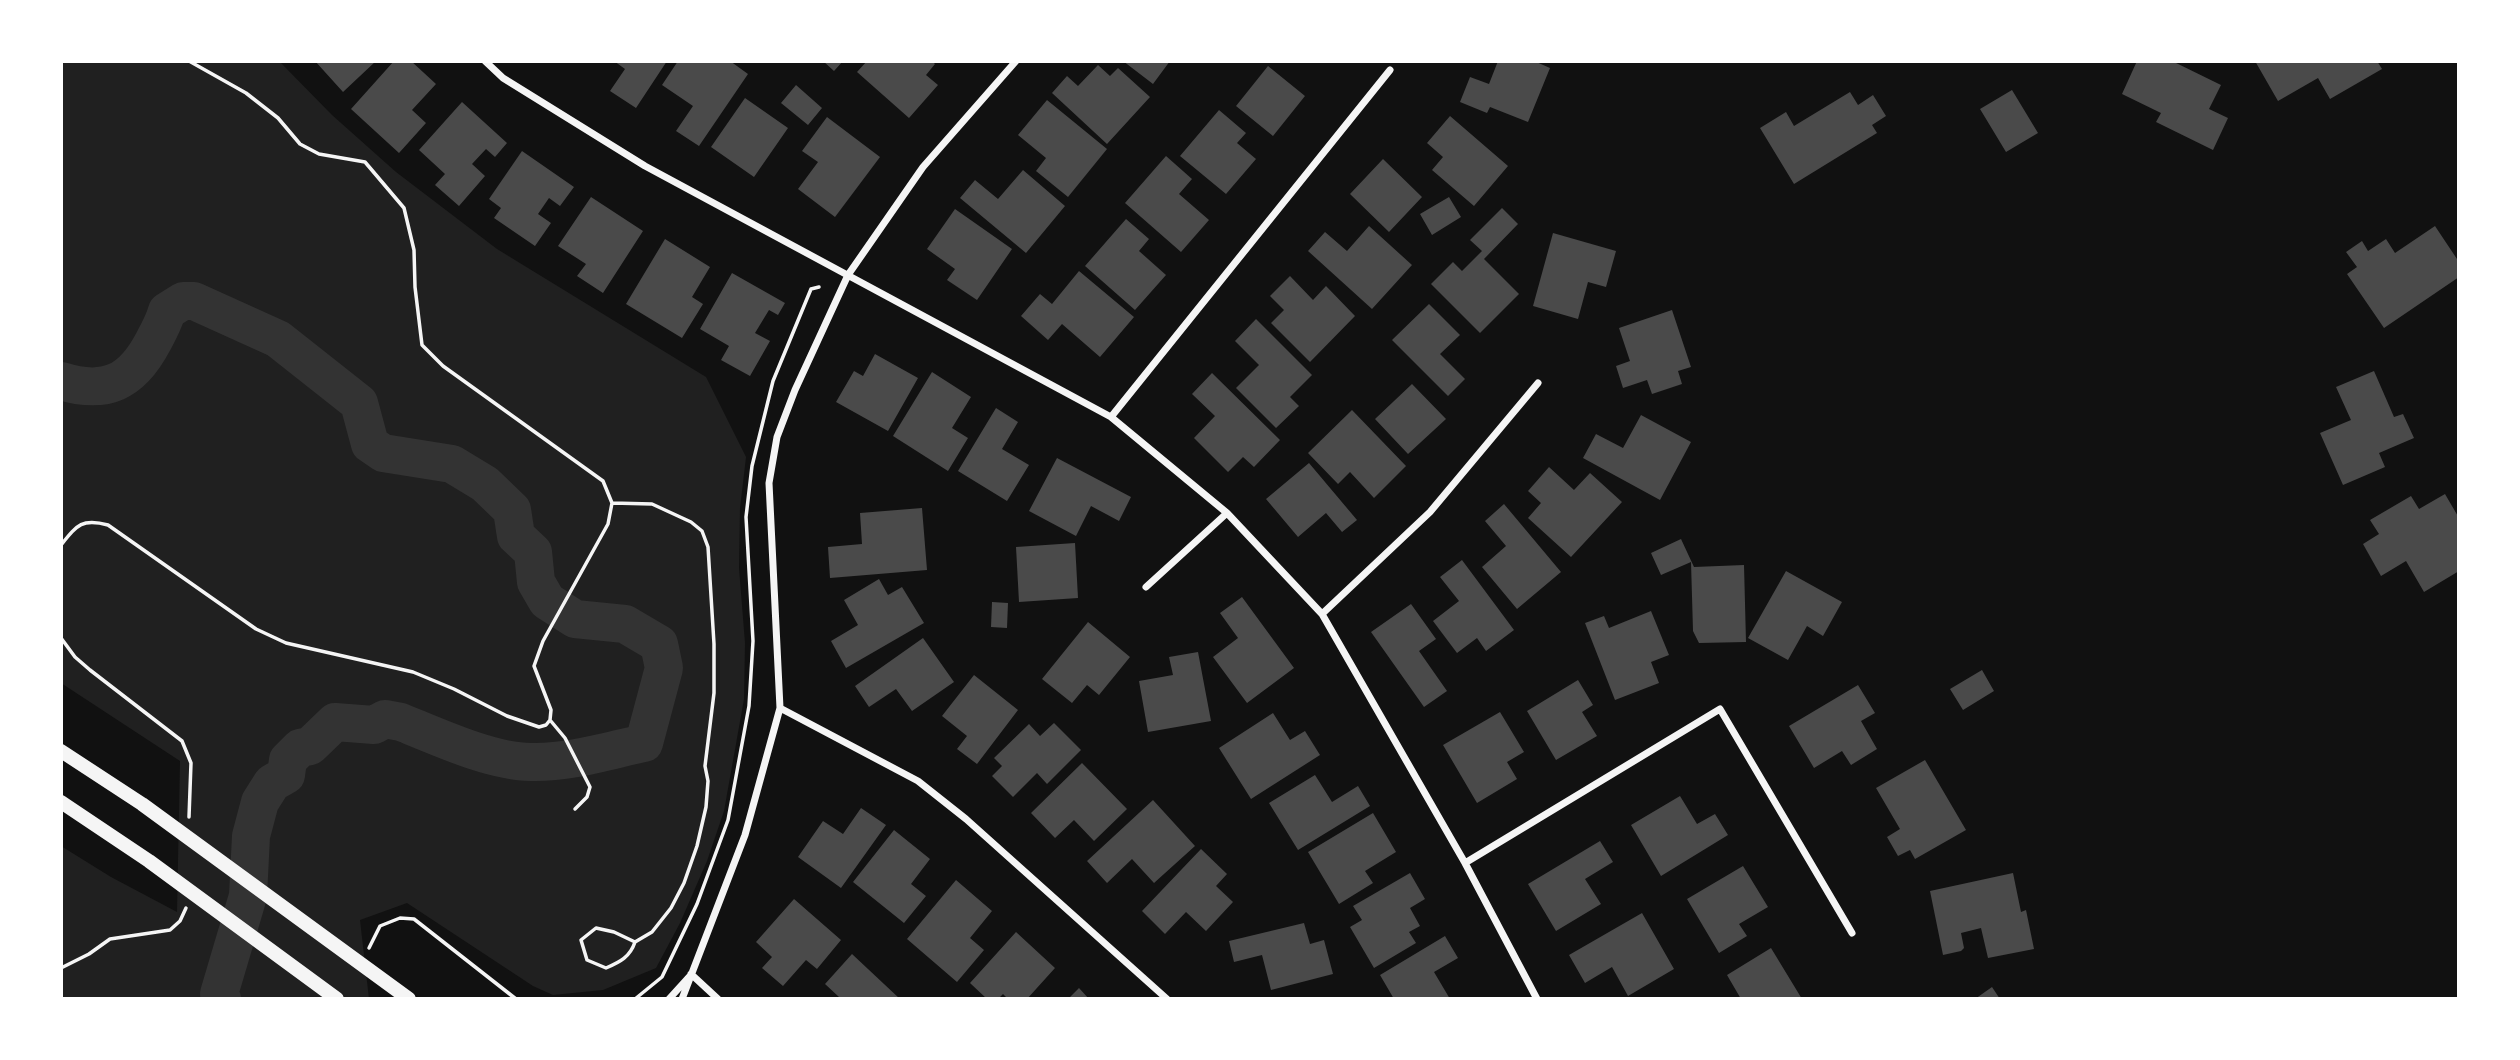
<!DOCTYPE html>
<style>
body{margin:0}
#map{position:relative;width:2520px;height:1060px;overflow:hidden;background:#111;font-family:"Titillium Web",sans-serif}
canvas{display:block}
.frame{position:absolute;inset:0;border:63px solid #fff;pointer-events:none}
</style>
<div id="map">
<canvas width="2520" height="1060"></canvas>
<div class="frame"></div>
</div>
<script>
const g = document.querySelector('canvas').getContext('2d');
g.lineJoin = 'round';
function fillPath(path, color) {
  g.fillStyle = color;
  g.fill(path, 'evenodd');
}
function strokePath(path, color, width, dash) {
  g.strokeStyle = color;
  g.lineWidth = width;
  g.lineCap = dash ? 'butt' : 'round';
  g.setLineDash(dash || []);
  g.stroke(path);
}
const green = new Path2D(`
 M61 61H279L332 115 396 172 497 249 706 377 746 457 740 508 739 568 745 643 744 699 724 811 707 861 680 923 656 968 603 990 553 995 533 986 407 903 360 920 369 999H61V846L111 877 177 912 180 761 61 683Z`);
const river = new Path2D(`
 M61 381C106 395 132 382 153 342 159 331 164 322 167 311L183 301H194L278 339 359 403 370 444 383 453 452 464 485 484 512 510 516 536 533 552 536 582 547 601 575 619 625 624 659 644 664 668 644 743C607 751 569 763 531 762 492 762 438 737 401 722L385 719 374 725 335 722 310 746 300 748 288 760 286 775 272 783 260 802 251 836 248 896 219 994 222 999`);
const building = new Path2D(`
 M315 61H376L343 92Z
 M394 61H411L436 84 412 110 426 123 399 153 351 109Z
 M614 61H667L636 108 610 91 625 69Z
 M678 61H730L748 74 699 146 676 131 693 106 662 85Z
 M823 61H843L834 71Z
 M867 61H932L935 64 926 75 938 85 909 118 857 72Z
 M1123 61H1170L1153 84Z
 M1498 61H1534L1550 68 1528 122 1490 107 1487 113 1460 102 1470 77 1489 84Z
 M2137 61H2172L2221 85 2209 109 2228 118 2213 150 2156 122 2161 113 2122 94Z
 M2255 61H2377L2382 69 2330 99 2318 78 2278 101Z
 M1098 65 1110 76 1118 68 1150 97 1107 144 1052 93 1067 76 1078 86Z
 M1268 66 1305 96 1273 136 1236 106Z
 M796 85 822 108 808 125 781 103Z
 M2012 90 2038 133 2006 152 1980 109Z
 M1850 92 1858 105 1873 95 1886 116 1872 125 1877 133 1794 184 1760 128 1786 112 1794 126Z
 M745 98 788 128 754 177 711 147Z
 M1047 100 1107 149 1068 197 1036 171 1046 158 1018 135Z
 M462 102 507 143 495 157 486 149 472 164 485 176 459 206 435 185 445 174 419 150Z
 M1219 110 1246 133 1237 143 1256 159 1226 194 1180 156Z
 M1450 116 1508 166 1474 206 1432 170 1443 157 1427 143Z
 M827 117 880 157 835 217 798 189 818 162 802 151Z
 M522 151 574 187 560 206 549 198 538 214 551 223 535 246 494 218 501 208 489 199Z
 M1166 156 1192 179 1179 194 1209 220 1181 252 1125 203Z
 M1383 159 1422 197 1389 232 1350 194Z
 M1023 170 1065 206 1026 253 960 198 975 180 998 199Z
 M591 197 643 231 603 293 577 276 586 264 558 246Z
 M1449 197 1461 217 1432 235 1420 214Z
 M1502 208 1518 224 1484 259 1519 294 1480 333 1431 284 1453 262 1462 271 1482 251 1470 240Z
 M955 209 1012 249 977 300 947 280 955 269 927 249Z
 M1126 219 1149 239 1139 251 1166 275 1135 310 1085 266Z
 M1369 226 1412 265 1372 309 1308 251 1325 232 1347 251Z
 M2435 226 2459 262V277L2384 328 2347 274 2357 267 2346 252 2362 241 2368 251 2386 239 2395 253Z
 M1553 233 1616 251 1606 287 1588 282 1578 319 1533 306Z
 M665 239 710 267 692 297 703 304 682 338 626 304Z
 M1079 271 1134 317 1100 357 1062 324 1048 340 1021 316 1040 294 1052 304Z
 M732 273 785 303 778 315 769 310 755 333 770 341 750 376 721 360 729 346 700 329Z
 M1290 276 1313 300 1326 286 1355 316 1310 362 1271 323 1284 310 1270 296Z
 M1429 304 1460 335 1440 354 1465 379 1448 396 1392 340Z
 M1672 310 1691 367 1678 371 1682 384 1652 394 1647 380 1623 388 1616 366 1630 361 1619 328Z
 M1256 319 1312 375 1290 397 1299 406 1276 428 1236 388 1259 365 1235 341Z
 M875 354 918 378 888 431 836 402 854 371 863 376Z
 M2374 371 2394 417 2403 414 2414 438 2379 453 2385 467 2343 485 2320 433 2351 420 2336 387Z
 M932 372 971 397 952 428 968 438 948 471 893 436Z
 M1212 373 1280 440 1254 467 1243 457 1228 472 1194 438 1215 416 1192 394Z
 M1412 384 1446 419 1408 454 1375 419Z
 M996 408 1018 422 1002 449 1029 465 1007 501 958 471Z
 M1352 410 1406 466 1374 498 1350 472 1338 484 1308 453Z
 M1641 415 1691 442 1660 500 1583 458 1596 434 1623 448Z
 M1057 458 1131 497 1119 521 1091 506 1076 536 1029 511Z
 M1309 463 1357 520 1342 532 1326 513 1298 537 1266 499Z
 M1549 467 1574 490 1590 473 1622 502 1571 557 1528 518 1541 503 1528 491Z
 M2445 494 2459 518V571L2424 592 2406 561 2381 576 2363 544 2379 534 2370 520 2411 496 2419 509Z
 M1504 504 1561 572 1517 609 1482 567 1506 546 1485 521Z
 M922 508 927 570 830 578 828 547 862 544 860 513Z
 M1681 539 1694 567 1744 565 1746 642 1699 643 1693 631 1691 562 1661 575 1651 553Z
 M1075 543 1078 598 1019 602 1016 547Z
 M1462 560 1514 630 1486 651 1477 638 1457 653 1433 621 1459 601 1440 577Z
 M1786 571 1842 602 1823 636 1807 626 1788 660 1748 638Z
 M879 579 888 595 902 587 924 623 846 668 831 641 858 625 844 600Z
 M1242 597 1294 668 1247 703 1213 657 1238 638 1220 613Z
 M992 602 1008 603 1007 628 991 627Z
 M1411 604 1436 639 1419 651 1447 691 1424 707 1371 632Z
 M1651 611 1669 655 1651 662 1659 683 1615 700 1585 623 1604 616 1609 628Z
 M1088 622 1130 657 1099 695 1087 685 1072 703 1042 679Z
 M923 638 954 682 912 711 896 689 869 707 855 686Z
 M1198 652 1211 721 1148 732 1139 681 1173 675 1169 657Z
 M1982 670 1994 691 1963 710 1950 689Z
 M974 675 1018 710 977 764 957 749 967 736 942 716Z
 M1578 680 1593 705 1582 712 1597 736 1556 760 1527 711Z
 M1858 685 1875 713 1861 721 1877 749 1851 765 1842 751 1814 768 1789 726Z
 M1500 712 1524 752 1507 762 1517 779 1477 803 1443 745Z
 M1273 713 1290 740 1305 731 1320 755 1251 799 1219 748Z
 M1054 723 1081 750 1047 784 1037 773 1013 797 992 776 1002 766 994 758 1029 724 1040 736Z
 M1925 760 1966 830 1915 859 1910 850 1898 856 1887 837 1900 829 1876 788Z
 M1082 763 1127 809 1094 841 1074 820 1055 838 1031 813Z
 M1315 775 1332 802 1358 786 1370 806 1298 850 1269 803Z
 M1680 796 1697 824 1715 814 1728 835 1661 876 1631 825Z
 M1153 800 1195 846 1154 883 1132 859 1107 883 1087 861Z
 M861 808 886 825 841 888 798 857 823 821 843 834Z
 M1373 813 1396 852 1365 871 1373 883 1339 904 1308 852Z
 M894 830 930 859 911 884 926 896 904 923 853 882Z
 M1600 841 1613 862 1585 879 1601 904 1556 931 1528 884Z
 M1201 849 1227 874 1216 886 1233 902 1206 931 1186 912 1165 934 1142 911Z
 M1743 866 1768 907 1739 924 1747 936 1719 953 1687 899Z
 M1410 873 1425 899 1410 908 1420 926 1409 932 1416 943 1374 968 1350 927 1362 920 1353 906Z
 M2013 873 2021 912 2026 910 2034 949 1988 958 1981 928 1961 933 1964 948 1961 951 1943 955 1930 891Z
 M956 880 992 911 970 938 984 950 957 982 907 939Z
 M794 899 841 940 817 969 806 960 783 986 762 968 772 957 756 942Z
 M1642 913 1674 969 1628 996 1612 967 1585 983 1569 955Z
 M1304 923 1310 944 1324 940 1333 974 1271 990 1262 955 1234 962 1229 941Z
 M1016 932 1055 968 1027 999H1008L1003 994 998 999H987L970 983Z
 M1445 936 1458 958 1434 972 1450 999H1394L1380 975Z
 M1771 948 1802 999H1741L1727 975Z
 M852 954 900 999H838L839 997 825 984Z
 M1992 987 2000 999H1975Z
 M1079 988 1089 999H1068Z`);
const path = new Path2D(`
 M612 503 652 504 691 522 702 531 708 547 714 644V693L705 766 708 781 706 807 697 846 684 883 671 908 652 932 635 942C630 957 620 962 606 968L587 960 581 940 596 928 614 932 635 942
 M61 545C77 525 82 518 108 525L256 629 286 643 413 672 454 689 507 716 539 727 546 725 550 720 551 710 534 666 543 641 608 524 612 503 603 481 443 366 422 345 415 287 414 250 404 208 365 162 319 154 300 144 278 118 246 93 189 61
 M61 638 75 657 90 670 182 741 191 763 189 817
 M550 720 565 738 590 787 587 797 575 809
 M369 948 380 926 400 918 414 919 516 999
 M61 968 89 954 110 939 170 930 180 921 186 908
 M635 999 662 977 697 904 728 820 749 706 753 641 746 517 752 466 773 381 811 289 819 287`);
const minor = new Path2D(`
 M485 61 503 78 645 166 1111 417 1227 513 1322 614 1465 863 1537 999
 M1111 417 1390 70
 M1146 587 1227 513
 M1322 614 1430 512 1538 383
 M780 708 918 781 966 819 1167 999
 M1465 863 1720 709 1852 933
 M691 974 718 999
 M669 999 689 977
 M682 999 745 835 780 708 769 483 777 437 795 390 848 275 923 167 1016 61`);
const secondary = new Path2D(`
 M61 751 142 804 409 999
 M61 802 149 861 337 999`);
fillPath(green, '#202020');
strokePath(river, '#333', 38);
fillPath(building, '#4a4a4a');
strokePath(path, '#f5f5f5', 3.5);
strokePath(minor, '#f5f5f5', 7);
strokePath(secondary, '#f5f5f5', 14);
</script>
